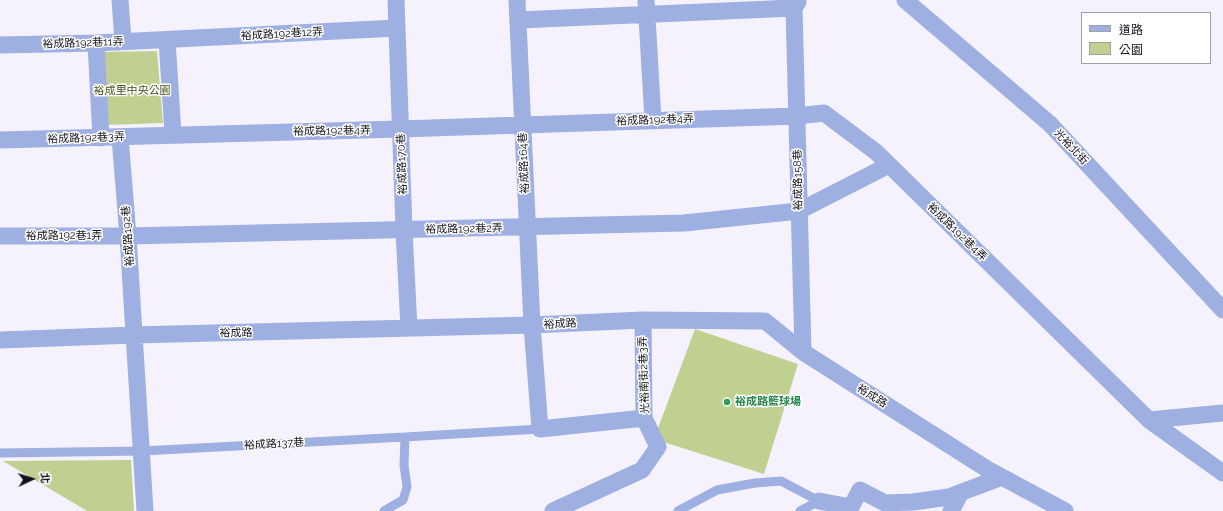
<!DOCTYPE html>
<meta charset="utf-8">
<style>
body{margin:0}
#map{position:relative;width:1223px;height:511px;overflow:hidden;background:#f5f2fe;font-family:Raleway,"Noto Sans TC",sans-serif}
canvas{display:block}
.legend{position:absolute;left:1081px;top:12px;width:130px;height:52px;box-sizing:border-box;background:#fff;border:1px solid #a19fa3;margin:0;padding:5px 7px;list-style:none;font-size:12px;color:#131019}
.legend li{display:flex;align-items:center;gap:8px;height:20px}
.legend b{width:20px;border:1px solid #a19fa3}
.north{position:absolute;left:12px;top:459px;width:40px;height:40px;-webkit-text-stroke:3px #fff;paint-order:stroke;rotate:86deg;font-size:11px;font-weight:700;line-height:16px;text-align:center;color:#131019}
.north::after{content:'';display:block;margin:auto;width:14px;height:18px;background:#131019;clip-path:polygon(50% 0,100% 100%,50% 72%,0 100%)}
</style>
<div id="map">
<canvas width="1223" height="511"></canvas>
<ul class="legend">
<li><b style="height:5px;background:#9eafe2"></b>道路</li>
<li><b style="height:11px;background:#bfd091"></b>公園</li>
</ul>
<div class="north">北</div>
</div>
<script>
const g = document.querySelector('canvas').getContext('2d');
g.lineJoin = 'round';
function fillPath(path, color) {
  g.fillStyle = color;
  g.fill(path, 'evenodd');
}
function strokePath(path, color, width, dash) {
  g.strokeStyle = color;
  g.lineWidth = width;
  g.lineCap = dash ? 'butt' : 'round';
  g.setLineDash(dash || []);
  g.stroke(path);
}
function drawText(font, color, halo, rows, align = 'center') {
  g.font = font + ' Raleway,"Noto Sans TC",sans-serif';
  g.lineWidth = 3;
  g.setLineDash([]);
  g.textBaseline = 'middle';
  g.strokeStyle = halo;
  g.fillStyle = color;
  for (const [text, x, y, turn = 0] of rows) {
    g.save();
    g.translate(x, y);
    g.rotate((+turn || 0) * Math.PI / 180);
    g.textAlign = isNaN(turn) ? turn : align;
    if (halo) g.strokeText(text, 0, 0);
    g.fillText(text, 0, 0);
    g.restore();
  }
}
const green = new Path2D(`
 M157 51 163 123 105 125 102 52Z
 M695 329 798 364 764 474 654 439Z
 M131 460 134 511H87L3 461Z`);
const service = new Path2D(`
 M0 453 142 451 405 437
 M384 511 403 500 407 487 404 465 405 437 540 429
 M678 511 717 490 755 483 781 481 819 501
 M800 511 819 501`);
const minor = new Path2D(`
 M120 0 123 41
 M396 0 404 230 409 328
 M517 0 532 325 540 429 644 418
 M646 0 653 120
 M786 0 794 8 803 352
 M905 0 1050 124 1223 310
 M518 20 794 8 798 2
 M167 40 173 134
 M96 43 101 138
 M0 45 96 43 397 28
 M120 137 128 236 145 511
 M0 140 400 129 797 116 824 113 876 152 1149 420 1223 413
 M0 236H128L684 223 799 211 889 165
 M0 340 134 335 532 325 643 320 765 321 803 352 987 469 1065 511
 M1149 420 1223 473
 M819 501 851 507 860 490 885 503 913 502 949 497 1002 477
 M553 511 642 470 658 447 644 418 643 320
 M951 511 961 492`);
const markers = [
 [727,402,4,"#2e9e5b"]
];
const streetNames = [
 ["裕成路192巷12弄",282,34,-3],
 ["裕成路192巷11弄",83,43,-2],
 ["裕成路192巷4弄",655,120,-2],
 ["裕成路192巷4弄",332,131,-1],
 ["裕成路192巷3弄",86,138,-2],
 ["光裕北街",1071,147,47],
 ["裕成路164巷",524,163,-92],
 ["裕成路170巷",402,164,-92],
 ["裕成路158巷",798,180,-91],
 ["裕成路192巷2弄",464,229,-1],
 ["裕成路192巷4弄",957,232,44],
 ["裕成路192巷1弄",64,236],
 ["裕成路192巷",128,236,-94],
 ["裕成路",560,324,-3],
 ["裕成路",236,333,-1],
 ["光裕南街2巷3弄",644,375,-92],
 ["裕成路",872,396,32],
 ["裕成路137巷",274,444,-3]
];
const parkNames = [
 ["裕成里中央公園",132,91]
];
const leisureNames = [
 ["裕成路籃球場",735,402]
];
fillPath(green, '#bfd091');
strokePath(service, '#9eafe2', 9);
strokePath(minor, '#9eafe2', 17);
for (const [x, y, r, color] of markers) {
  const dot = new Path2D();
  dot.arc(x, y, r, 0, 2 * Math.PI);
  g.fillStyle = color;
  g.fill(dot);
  strokePath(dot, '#fff', 1.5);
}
drawText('11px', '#131019', '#fff', streetNames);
drawText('11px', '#48551b', '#fff', parkNames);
drawText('bold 11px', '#27864d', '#fff', leisureNames, 'left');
</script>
